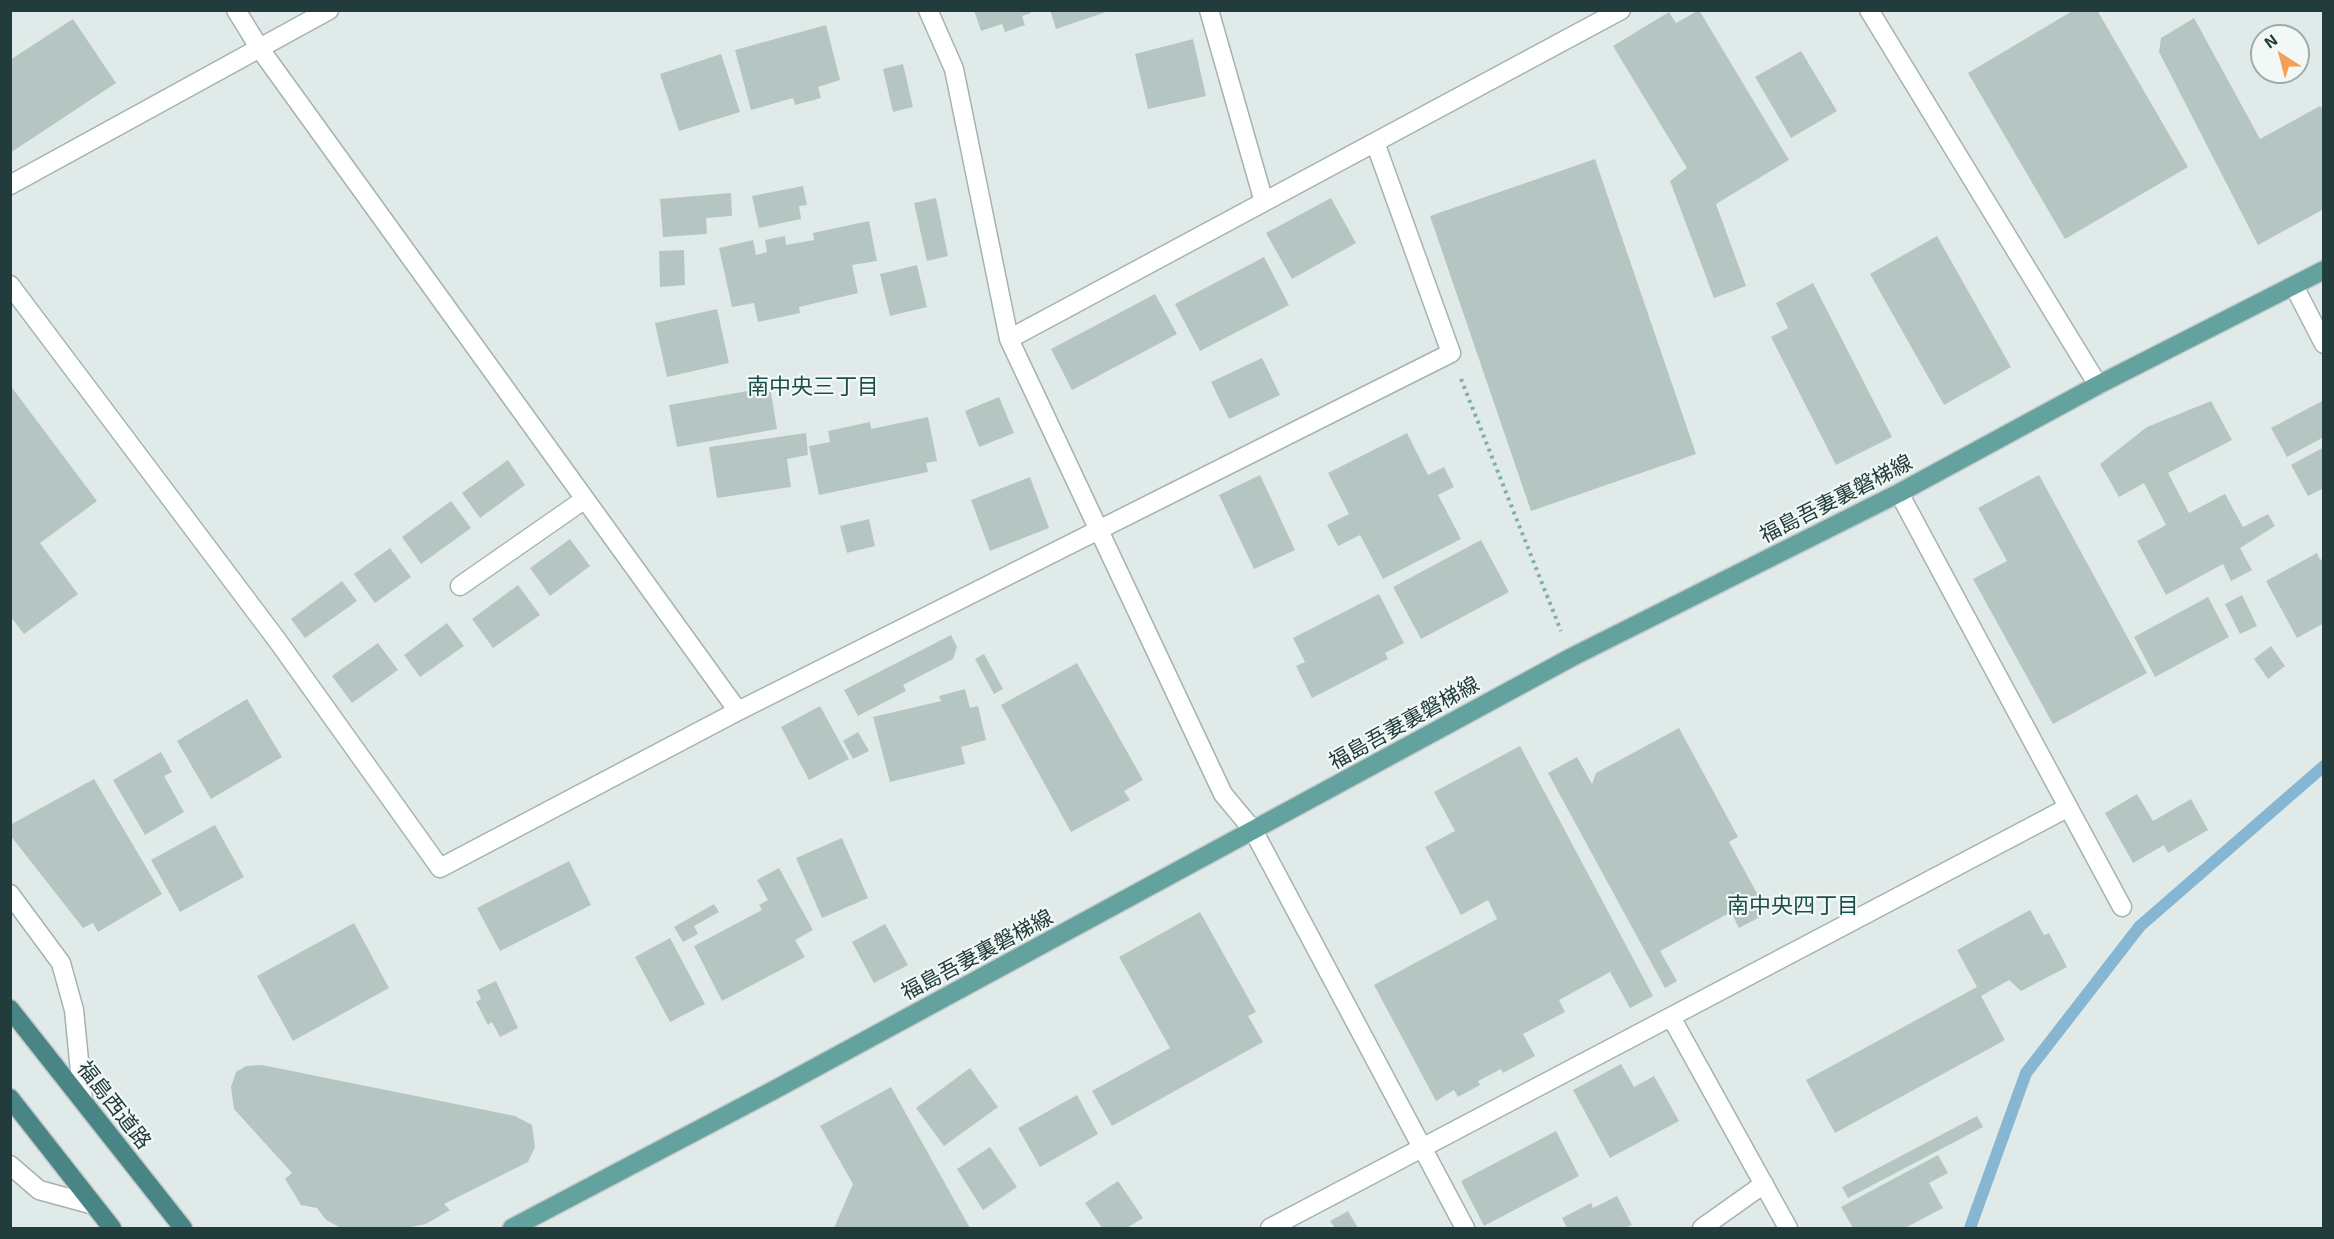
<!DOCTYPE html>
<meta charset="utf-8">
<style>
body{margin:0}
#map{position:relative;width:2334px;height:1239px;overflow:hidden;background:#e0ebe9;font-family:"Exo 2",sans-serif}
canvas{display:block}
.frame{position:absolute;inset:0;border:12px solid #213c3a;pointer-events:none}
.north{position:absolute;left:2250px;top:24px;width:60px;height:60px;box-sizing:border-box;background:#f1f8f6;border:2px solid #9eadab;border-radius:50%;rotate:324deg;font-size:16px;font-weight:700;line-height:24px;text-align:center;color:#213c3a}
.north::after{content:'';display:block;margin:auto;width:21px;height:27px;background:#f49e56;clip-path:polygon(50% 0,100% 100%,50% 72%,0 100%)}
</style>
<div id="map">
<canvas width="2334" height="1239"></canvas>
<div class="frame"></div>
<div class="north">N</div>
</div>
<script>
const g = document.querySelector('canvas').getContext('2d');
g.lineJoin = 'round';
function strokePath(path, color, width, dash) {
  g.strokeStyle = color;
  g.lineWidth = width;
  g.lineCap = dash ? 'butt' : 'round';
  g.setLineDash(dash || []);
  g.stroke(path);
}
function fillPath(path, color) {
  g.fillStyle = color;
  g.fill(path, 'evenodd');
}
function drawText(font, color, halo, rows, align = 'center') {
  g.font = font + ' "Exo 2","Noto Sans JP",sans-serif';
  g.lineWidth = 4.5;
  g.setLineDash([]);
  g.textBaseline = 'middle';
  g.strokeStyle = halo;
  g.fillStyle = color;
  for (const [text, x, y, turn = 0] of rows) {
    g.save();
    g.translate(x, y);
    g.rotate((+turn || 0) * Math.PI / 180);
    g.textAlign = isNaN(turn) ? turn : align;
    if (halo) g.strokeText(text, 0, 0);
    g.fillText(text, 0, 0);
    g.restore();
  }
}
const stream = new Path2D(`
 M1970 1228 2026 1073 2140 926 2324 766`);
const building = new Path2D(`
 M974 10H1030L1031 13 1022 16 1025 25 1005 32 1002 24 981 31Z
 M1050 10H1109V11L1056 29Z
 M1699 10 1789 160 1716 204 1746 286 1714 298 1670 181 1687 168 1613 46 1669 12 1676 23Z
 M2074 10H2097L2188 167 2065 239 1968 73Z
 M2194 18 2260 139 2320 106 2324 111V209L2258 245 2159 52 2161 38Z
 M73 19 116 83 10 153V60Z
 M826 25 840 80 818 87 821 98 795 105 793 98 751 110 735 50Z
 M1193 39 1206 96 1148 109 1135 54Z
 M1801 51 1837 111 1791 138 1755 77Z
 M721 54 740 112 679 131 660 74Z
 M903 64 913 107 893 112 883 69Z
 M1595 159 1696 454 1531 511 1430 216Z
 M803 186 807 205 799 206 801 219 759 228 752 196Z
 M731 193 732 216 706 218 707 234 663 237 660 199Z
 M936 198 948 256 927 261 914 203Z
 M1331 198 1356 243 1292 279 1266 233Z
 M869 221 877 261 852 265 858 293 799 307 800 313 758 322 754 303 732 307 719 248 753 240 756 255 767 252 765 240 785 236 786 245 814 240 813 233Z
 M1937 236 2011 367 1944 405 1870 274Z
 M684 250 685 285 660 287 659 251Z
 M1264 257 1289 305 1200 351 1175 304Z
 M917 265 927 307 890 316 880 274Z
 M1813 283 1892 437 1836 465 1771 337 1788 328 1776 303Z
 M1155 294 1177 334 1072 390 1051 349Z
 M717 309 729 363 667 377 655 323Z
 M1262 358 1280 395 1229 419 1211 382Z
 M10 385 97 501 40 543 78 594 24 634 10 616Z
 M770 387 777 429 677 447 669 405Z
 M999 397 1014 433 979 447 965 411Z
 M2324 400V437L2287 457 2271 428Z
 M2211 401 2232 440 2168 473 2189 513 2225 494 2243 527 2268 514 2275 526 2240 548 2252 570 2231 581 2223 564 2166 595 2137 541 2166 525 2144 483 2119 497 2100 464 2147 427Z
 M928 417 937 461 926 463 928 472 819 495 809 446 830 442 828 431 870 422 871 429Z
 M806 433 808 455 787 459 791 487 717 498 709 447Z
 M1407 433 1428 475 1444 467 1454 487 1438 495 1461 539 1383 579 1360 535 1338 546 1327 525 1349 514 1328 473Z
 M2324 447V488L2308 496 2291 465Z
 M508 460 525 485 480 518 462 493Z
 M1260 475 1295 550 1254 569 1219 495Z
 M2039 475 2147 673 2053 724 1973 579 2007 561 1978 508Z
 M1030 477 1049 528 990 551 971 500Z
 M451 501 471 528 421 564 402 537Z
 M869 519 875 546 847 553 840 526Z
 M570 539 590 566 550 596 530 568Z
 M1481 540 1509 592 1421 639 1393 587Z
 M390 548 411 577 375 603 354 574Z
 M2317 553 2320 560 2324 558V623L2297 638 2266 581Z
 M342 581 357 601 305 638 291 619Z
 M518 585 540 615 493 648 472 619Z
 M1379 594 1404 643 1385 653 1388 659 1312 698 1296 666 1305 662 1293 638Z
 M2242 595 2257 626 2240 634 2225 604Z
 M2208 597 2229 637 2155 677 2134 637Z
 M447 623 464 646 420 677 404 655Z
 M951 635 957 647 953 659 903 685 906 691 858 716 844 690Z
 M378 643 398 670 352 703 332 676Z
 M2271 646 2285 666 2268 679 2254 659Z
 M984 654 1003 689 994 694 975 659Z
 M1077 663 1143 780 1124 791 1130 800 1071 832 1001 705Z
 M965 689 970 708 978 706 986 740 961 747 965 764 890 782 873 717 941 701 939 696Z
 M247 699 282 757 211 799 177 741Z
 M820 706 849 759 809 780 781 727Z
 M1679 728 1738 837 1729 842 1759 897 1751 901 1760 917 1739 928 1731 912 1660 951 1677 981 1665 988 1548 773 1577 757 1592 784 1596 773Z
 M858 732 869 751 853 759 843 741Z
 M1520 746 1653 996 1630 1008 1610 972 1559 1000 1565 1012 1523 1034 1535 1056 1503 1073 1501 1069 1478 1081 1480 1085 1458 1097 1454 1090 1436 1101 1374 985 1497 919 1488 900 1461 915 1425 847 1455 831 1434 792Z
 M161 752 172 772 164 776 184 812 145 835 113 780Z
 M94 779 162 894 98 932 93 923 83 928 10 835V825Z
 M2137 794 2153 821 2191 799 2208 830 2168 853 2164 845 2133 863 2105 813Z
 M215 825 244 877 180 912 151 860Z
 M842 838 868 898 822 918 796 858Z
 M569 861 591 905 500 951 477 908Z
 M779 868 813 930 795 940 805 957 722 1001 694 946 762 910 759 905 768 900 757 880Z
 M714 904 719 912 694 926 698 934 683 942 674 927Z
 M2030 910 2044 935 2049 933 2067 967 2021 991 2009 980 1981 996 2005 1040 1835 1133 1806 1080 1977 987 1957 950Z
 M1200 912 1256 1012 1248 1016 1263 1042 1112 1126 1092 1091 1170 1048 1119 957Z
 M354 923 389 988 293 1041 257 976Z
 M885 924 908 965 874 983 852 942Z
 M670 938 705 1004 670 1022 635 957Z
 M496 981 518 1028 500 1037 492 1022 488 1025 476 1002 481 999 477 990Z
 M1621 1064 1634 1087 1654 1076 1679 1121 1610 1158 1573 1090Z
 M262 1065 515 1116 532 1125 535 1147 528 1162 444 1204 450 1210 426 1224 406 1228H341L326 1220 317 1208 301 1205 285 1179 292 1173 234 1109 231 1087 236 1072 246 1066Z
 M970 1068 998 1107 944 1146 916 1108Z
 M891 1087 970 1228H834L853 1184 820 1126Z
 M1077 1095 1098 1134 1040 1167 1018 1128Z
 M1977 1116 1983 1127 1848 1198 1842 1187Z
 M1556 1131 1579 1176 1484 1226 1461 1181Z
 M990 1147 1017 1187 983 1210 957 1169Z
 M1938 1155 1948 1173 1929 1183 1943 1208 1905 1228H1853L1841 1207Z
 M1118 1181 1143 1218 1127 1228H1102L1085 1203Z
 M1617 1196 1632 1225 1625 1228H1567L1562 1218 1591 1203 1593 1208Z
 M1348 1211 1358 1228H1335L1330 1221Z`);
const path = new Path2D(`
 M1461 379 1561 631`);
const minor = new Path2D(`
 M236 10 260 49 738 711
 M928 10 954 69 1009 339 1223 794 1253 830 1465 1228
 M1209 10 1264 202
 M10 185 329 10
 M10 285 277 640 440 868 738 711 1451 353 1376 145
 M2294 286 2324 344
 M1009 339 1621 10
 M1899 493 2122 907
 M460 586 585 499
 M10 894 61 963 74 1010 83 1101
 M1671 1017 1788 1228
 M10 1165 39 1190 94 1205
 M1270 1228 2067 808
 M1702 1228 1764 1184`);
const tertiary = new Path2D(`
 M1869 10 2098 385`);
const primary = new Path2D(`
 M512 1228 774 1090 1572 657 1899 493 2098 385 2324 270`);
const trunk = new Path2D(`
 M10 1009 183 1228
 M10 1098 112 1228`);
const streetNames = [
 ["福島吾妻裏磐梯線",1836,499,-27],
 ["福島吾妻裏磐梯線",1404,723,-29],
 ["福島吾妻裏磐梯線",977,955,-28],
 ["福島西道路",114,1105,52]
];
const neighbourhoodNames = [
 ["南中央三丁目",813,387],
 ["南中央四丁目",1793,906]
];
strokePath(stream, '#87b6d2', 12);
fillPath(building, '#b5c6c2');
strokePath(minor, '#a3b3b1', 21);
strokePath(tertiary, '#a3b3b1', 21);
strokePath(primary, '#c1c8c8', 21);
strokePath(trunk, '#c1c8c8', 21);
strokePath(path, '#80afaa', 4, [3, 4.5]);
strokePath(minor, '#fff', 18);
strokePath(tertiary, '#fff', 18);
strokePath(primary, '#64a29f', 18);
strokePath(trunk, '#488584', 18);
drawText('21px', '#213c3a', '#f1f8f6', streetNames);
drawText('22px', '#1c4e4c', '#f1f8f6', neighbourhoodNames);
</script>
